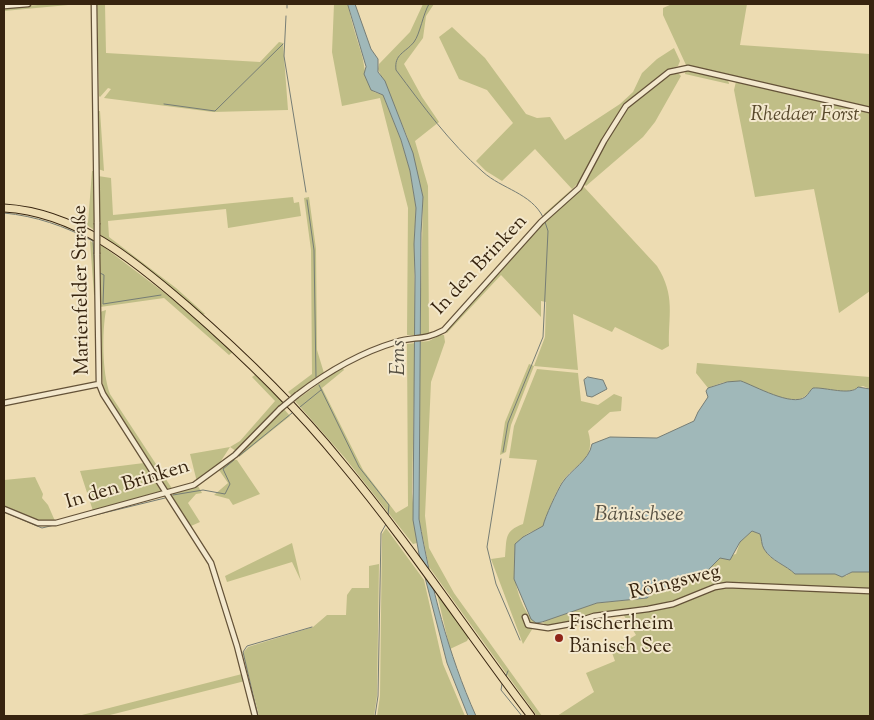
<!DOCTYPE html>
<meta charset="utf-8">
<style>
body{margin:0}
#map{position:relative;width:874px;height:720px;overflow:hidden;background:#eddcb2;font-family:"Sorts Mill Goudy",serif}
canvas{display:block}
.frame{position:absolute;inset:0;border:5px solid #37240f;pointer-events:none}
</style>
<div id="map">
<canvas width="874" height="720"></canvas>
<div class="frame"></div>
</div>
<script>
const g = document.querySelector('canvas').getContext('2d');
g.lineJoin = 'round';
function fillPath(path, color) {
  g.fillStyle = color;
  g.fill(path, 'evenodd');
}
function strokePath(path, color, width, dash) {
  g.strokeStyle = color;
  g.lineWidth = width;
  g.lineCap = dash ? 'butt' : 'round';
  g.setLineDash(dash || []);
  g.stroke(path);
}
function drawText(font, color, halo, rows, align = 'center') {
  g.font = font + ' "Sorts Mill Goudy",serif';
  g.lineWidth = 4;
  g.setLineDash([]);
  g.textBaseline = 'middle';
  g.strokeStyle = halo;
  g.fillStyle = color;
  for (const [text, x, y, turn = 0] of rows) {
    g.save();
    g.translate(x, y);
    g.rotate((+turn || 0) * Math.PI / 180);
    g.textAlign = isNaN(turn) ? turn : align;
    if (halo) g.strokeText(text, 0, 0);
    g.fillText(text, 0, 0);
    g.restore();
  }
}
const green = new Path2D(`
 M49 4H79L4 11V8Z
 M97 4H105L106 53 260 62 279 42 283 43 288 110 213 112 104 98 111 89 108 88 100 97 99 96Z
 M334 4H348C351 21 356 36 361 52 366 68 363 77 374 92L383 95 401 140 410 171 416 208 414 244 415 335H407L408 208 380 98 342 106 332 52Z
 M423 4H434L426 16 423 38 404 64 422 97 439 122 415 141 428 186 429 335H420L423 197 407 136 378 69 379 64 410 32Z
 M672 4H747L740 45 870 54V291L839 313 814 189 755 197 734 90 737 77 686 65 663 15V8Z
 M452 27 485 58 526 114 537 118 550 117 565 140 620 104 633 92 642 73 657 59 674 48 680 61 678 66 673 68 681 76 655 122 643 137 586 186 581 180 546 216 544 214 572 189 535 149 502 181 486 171 476 161 513 123 487 90 459 79 439 37Z
 M686 69 728 79 729 84 685 74Z
 M97 111H100L104 171 98 169Z
 M92 171H94V230L80 220 88 223Z
 M98 176 111 178 113 215 293 197 294 203 299 202 301 216 228 228 226 209 108 221 109 237 176 288 205 314 202 315 128 253 99 234Z
 M584 187 657 266C676 296 668 316 669 346L662 350 615 327 612 332 573 314 578 370 534 366 511 425 506 452 500 455 505 422 529 364 534 366 545 337 546 302 541 301V317L501 275 447 333 446 330 543 224Z
 M309 197 316 249 317 350 324 373 292 396 288 392 312 374 311 250 304 198Z
 M90 241 95 244 96 295H94Z
 M100 244 170 297 233 352 229 355 164 298 100 307Z
 M106 310C102 332 102 372 110 394L173 490H168L103 389 100 312Z
 M440 335H444L445 342 431 382 425 516 429 548 454 593 542 716H537L429 567 419 519 420 342 429 341Z
 M415 343 412 493 417 543 413 544 345 458 295 401 342 367 344 370 322 388 363 470 396 513 408 506 407 344Z
 M697 363 870 377V389L863 386 848 392 814 388C809 391 807 396 802 398 781 406 751 380 726 382 720 383 713 386 708 388L696 373Z
 M537 369 578 373 581 401 598 405 614 394 622 397 621 411 610 412 588 431C597 460 576 462 562 482 555 493 547 513 544 526 538 529 527 533 523 537 505 556 517 608 536 623L523 644 491 559 505 557C507 538 504 531 523 524L537 460 509 458 514 426Z
 M255 375 284 403 236 451 230 447 219 464 197 482 190 454 230 447 240 441 275 401 252 377Z
 M284 409 290 416 239 457 238 455Z
 M233 459 237 460 260 494 233 505 229 499 214 495 228 483 219 470Z
 M144 463 162 490 160 494 93 511 80 471Z
 M35 477 43 494 42 498 48 505 55 521H38L4 507V480Z
 M198 486 202 493 196 494 188 503 200 522 191 526 172 496 173 493Z
 M386 528 424 580 443 664 465 716H377L380 696 382 534Z
 M752 531 760 534C762 538 762 545 764 549 770 561 786 565 795 574H835L846 576 852 572H870V590L727 584 648 608 594 614 563 624 548 626 542 622 597 603 647 598 653 593 702 576 720 558 736 554 740 542Z
 M292 543 301 581 292 562 227 582 225 576Z
 M379 564 377 696 374 716H259L243 653 248 647 313 627 327 615H346L347 595 352 588H369V566Z
 M727 587 870 593V716H557L594 692 586 673 615 661 611 650 636 635 623 614 648 611 715 588Z
 M437 594 469 637 467 641 450 649Z
 M242 674 245 681 106 716H78Z`);
const water = new Path2D(`
 M348 4H355L371 49 378 59V72L385 81 413 153 423 197 421 233 419 519C431 586 448 654 476 716H468L447 663 419 554 413 520 415 276 414 244 416 208 410 171 401 140 383 95 371 90 364 74 366 67Z
 M588 377 603 380 607 389 592 397 587 396 584 380Z
 M741 381C755 386 792 407 805 397 809 394 810 390 813 388 825 387 851 396 858 387L870 389V572H852L842 577 835 574H795C786 565 771 561 764 549 761 544 762 539 760 534L752 531 740 542 730 560 720 558 702 576 653 593 647 598 597 603 542 622 536 623 531 619 514 579 515 544 523 537 543 526C545 517 557 491 562 483 571 469 589 461 592 444L610 437 657 438 694 421 698 412 708 397 706 391 708 388 727 382Z`);
const stream = new Path2D(`
 M429 4C423 14 420 34 414 42 405 53 394 54 396 70 423 106 449 142 483 172 502 189 531 193 543 217
 M287 8V4
 M286 16 284 56 306 192
 M164 104 215 111 283 44
 M307 200 314 250 316 377
 M4 213C36 216 64 226 93 241L95 271
 M100 273 104 275 103 304 161 295
 M319 385 359 467 389 505 388 515
 M300 407 321 390
 M503 452 508 423 543 337 548 231 545 222
 M239 456 292 413
 M501 459 487 547 496 584 520 640
 M173 495 203 490 225 494 230 484 223 469 234 460
 M4 512 42 528 165 498
 M506 676 508 671
 M502 684 501 690 522 716
 M258 716 243 652 247 646 312 627
 M375 716 378 696 381 533 386 524`);
const street = new Path2D(`
 M94 4 97 223
 M4 6 28 4
 M97 254 99 384 103 394 211 563 237 646 255 716
 M297 395C327 372 359 353 396 342 416 336 423 341 444 330L541 222 579 188 604 141 626 106 669 72 688 68 870 110
 M4 403 99 384
 M4 509 38 523H56L194 485 235 455 280 409
 M525 617 528 625 548 628 570 624 594 616 648 609 673 604 715 587 727 585 870 591`);
const primary = new Path2D(`
 M4 208C76 212 134 260 187 306 242 354 295 405 341 462 409 543 467 632 531 716`);
const streetBridge = new Path2D(`
 M97 223V254
 M280 409 297 395`);
const markers = [
 [559,638,5,"#8f2418"]
];
const parkNames = [
 ["Rhedaer Forst",805,117]
];
const streetNames = [
 ["In den Brinken",481,266,-47],
 ["Marienfelder Straße",83,290,-91],
 ["In den Brinken",128,486,-17],
 ["Röingsweg",675,584,-14]
];
const poiNames = [
 ["Fischerheim",569,626],
 ["Bänisch See",569,649]
];
const waterNames = [
 ["Ems",400,358,-90],
 ["Bänischsee",639,516]
];
fillPath(green, '#c0be87');
fillPath(water, '#a0b8b9');
strokePath(water, '#767d75', 1);
strokePath(stream, '#767d75', 1);
strokePath(street, '#645238', 7);
strokePath(primary, '#37240f', 9);
strokePath(street, '#f3e8cd', 4.5);
strokePath(primary, '#eddcb2', 7);
strokePath(streetBridge, '#645238', 7, []);
strokePath(streetBridge, '#f3e8cd', 4.5);
for (const [x, y, r, color] of markers) {
  const dot = new Path2D();
  dot.arc(x, y, r, 0, 2 * Math.PI);
  g.fillStyle = color;
  g.fill(dot);
  strokePath(dot, '#f3e8cd', 2);
}
drawText('italic 20px', '#594a2d', '#f3e8cd', parkNames);
drawText('20px', '#37240f', '#f3e8cd', streetNames);
drawText('20px', '#37240f', '#f3e8cd', poiNames, 'left');
drawText('italic 21px', '#565042', '#f3e8cd', waterNames);
</script>
